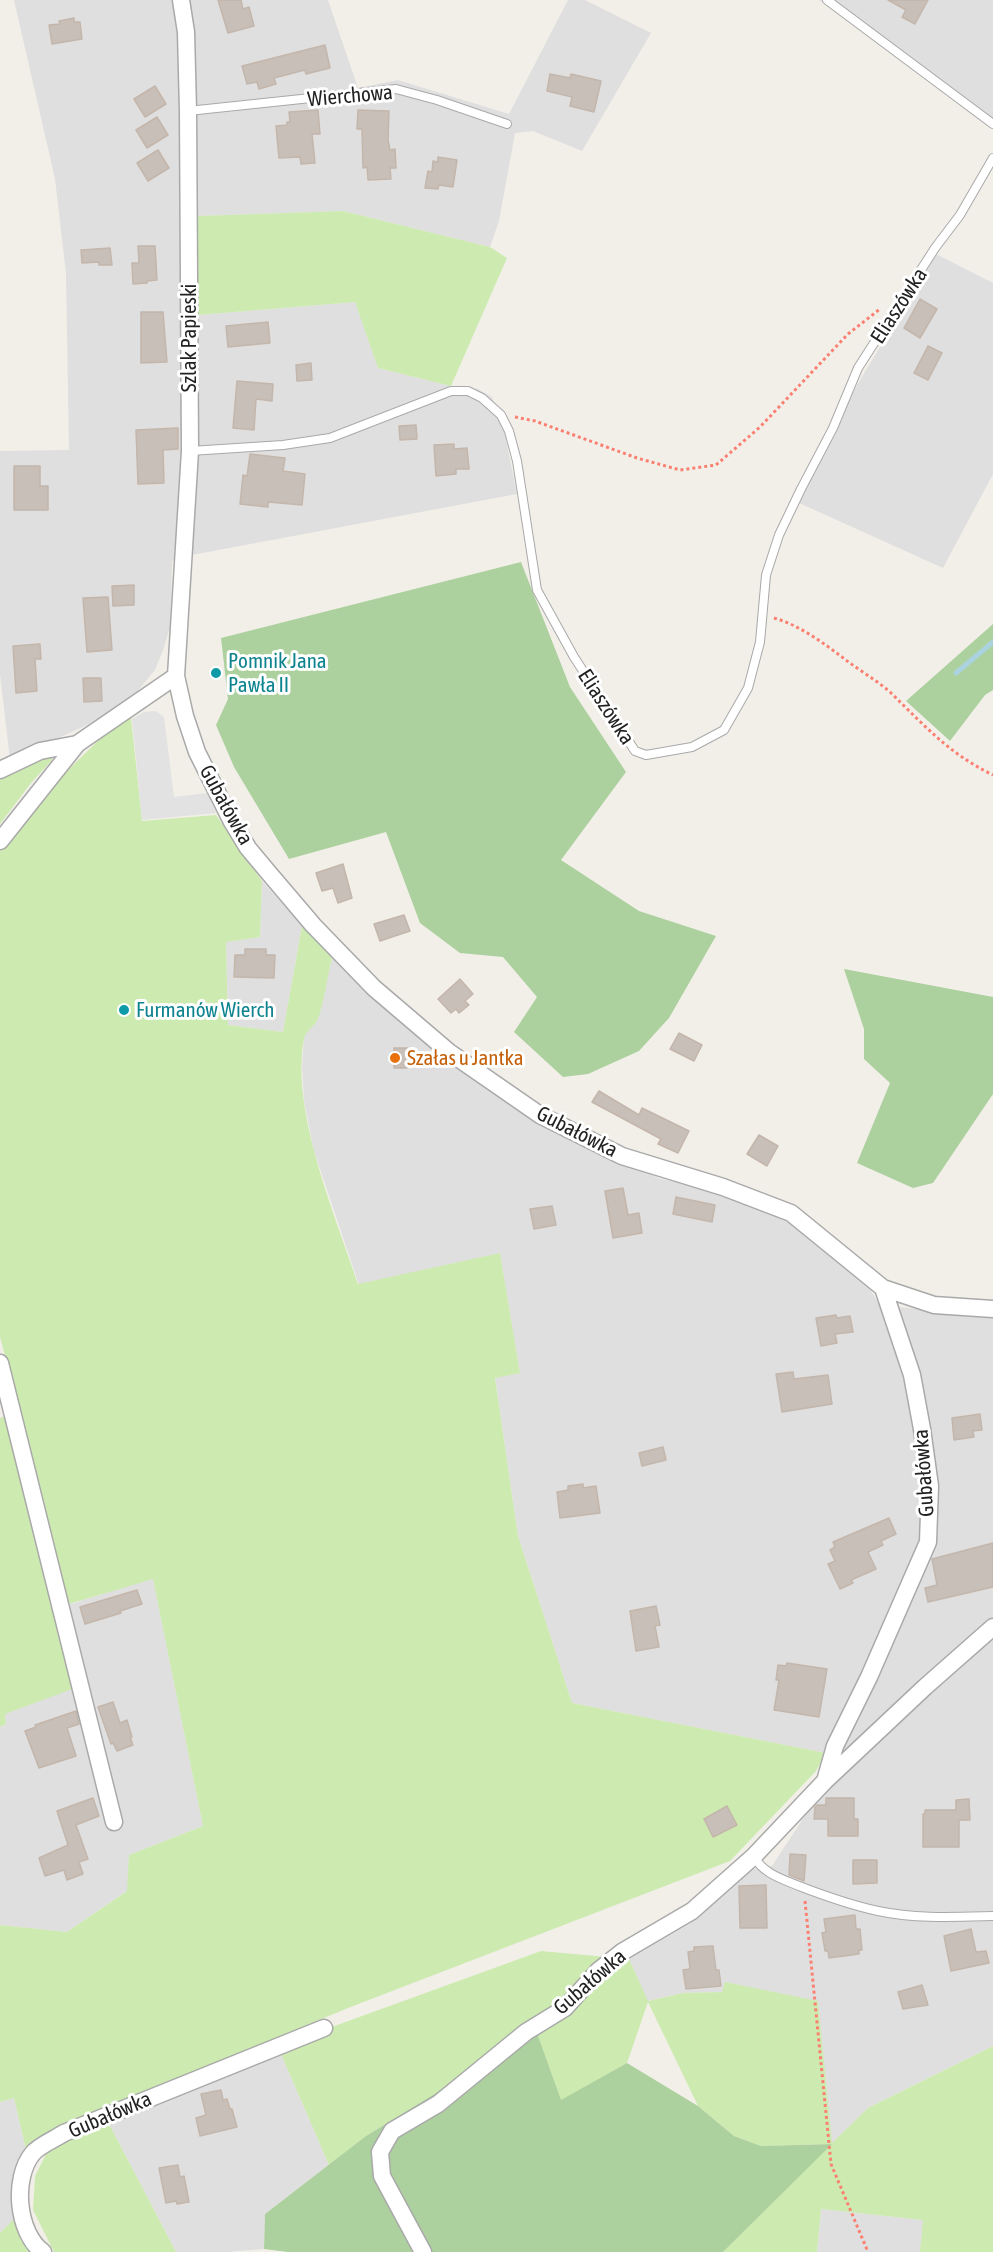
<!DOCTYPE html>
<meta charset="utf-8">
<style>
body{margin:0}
canvas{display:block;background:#f2efe9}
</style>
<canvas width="993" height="2252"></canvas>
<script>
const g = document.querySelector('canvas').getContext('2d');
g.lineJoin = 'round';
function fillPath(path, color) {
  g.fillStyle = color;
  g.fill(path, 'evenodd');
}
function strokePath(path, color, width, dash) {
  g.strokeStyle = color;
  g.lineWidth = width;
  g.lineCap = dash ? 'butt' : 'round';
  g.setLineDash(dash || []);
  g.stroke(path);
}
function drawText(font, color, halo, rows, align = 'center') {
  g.font = font + ' "Asap Condensed",sans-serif';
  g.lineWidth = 6;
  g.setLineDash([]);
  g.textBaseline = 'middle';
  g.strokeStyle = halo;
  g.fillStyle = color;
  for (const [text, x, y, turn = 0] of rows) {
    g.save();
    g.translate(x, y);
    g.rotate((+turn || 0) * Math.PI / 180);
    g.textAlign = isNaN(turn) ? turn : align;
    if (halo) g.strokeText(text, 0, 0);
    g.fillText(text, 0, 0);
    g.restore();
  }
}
const residential = new Path2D(`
 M14 0H328L358 88 398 80 509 114 568 0H585L651 33 582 151 533 131 515 133 499 221 490 247 343 211 197 216 198 315 356 302 378 368 451 386 478 389 492 397 504 430 517 494 192 555 172 561 170 627 163 650 155 670 131 699 87 725 10 760 0 674V451L69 450 66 274 55 179Z
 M819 0H993V128H991Z
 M936 254 993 283V474L943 568 799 503 857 385Z
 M262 881 302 926 283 1032 228 1025 226 941 260 937Z
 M332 958 394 1016 558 1133 658 1178 747 1200 793 1223 868 1286 888 1319 902 1364 925 1483V1526L910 1573 826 1753 572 1703 518 1536 495 1377 520 1373 500 1253 359 1285 314 1151 304 1101 302 1066 304 1036 317 1020Z
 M899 1307 964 1314 993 1315V1619L921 1683 841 1761 840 1746 935 1534 936 1466 928 1414Z
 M153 1578 203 1826 129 1855 128 1890 67 1932 0 1925V1727L6 1724 5 1715 55 1609Z
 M993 1636V2046L868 2108 832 2144 722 1992 683 1993 647 2001 629 1959 688 1925 747 1870 772 1866 812 1805 925 1691Z
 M281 2054 329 2165 265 2214 264 2249 227 2252H176L108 2122Z
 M14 2098 26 2150 14 2168 12 2193 16 2217 0 2233V2102Z
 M821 2209 924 2220 920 2252H817Z`);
const grass = new Path2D(`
 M343 211 490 247 507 258 451 386 378 368 355 302 198 315 197 216Z
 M131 717 142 821 216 815 262 881 260 937 226 942 228 1025 283 1032 302 926 332 958C328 973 323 1009 317 1021 313 1027 305 1032 304 1039 290 1110 336 1217 358 1284L500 1253 520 1373 495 1378 518 1536 572 1703 826 1753 816 1771 730 1861 348 2008 54 2129 26 2150 14 2098 0 2102V1925L67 1932 127 1891 129 1855 203 1826 153 1579 69 1604 0 1337V852L67 771 104 735Z
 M52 755V760L31 783 0 824V776Z
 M8 1415 75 1688 5 1714 6 1724 0 1727V1418Z
 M541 1951 629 1959 648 2001 683 1993 722 1992 725 1982 818 2001 832 2143 868 2108 993 2046V2252H920L923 2220 821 2209 817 2252H723L831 2144 761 2146 734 2136 698 2106 648 2002 627 2063 561 2101 532 2019 436 2093 366 2136 329 2165 281 2054 329 2034V2028Z
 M108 2122 176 2252H54L33 2210 35 2176 47 2152 72 2135Z
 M16 2217 22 2238 31 2252H0V2233Z`);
const forest = new Path2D(`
 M521 562 570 687 626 772 561 860 639 911 716 936 669 1018 639 1051 588 1074 563 1077 514 1032 537 997 503 957 460 953 420 923 386 832 289 859 234 767 216 725 228 699 221 638Z
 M993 624V690L985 695 950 741 906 701Z
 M844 969 993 997V1094L933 1183 913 1188 857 1163 890 1083 864 1059V1029Z
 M532 2019 561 2100 627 2063 698 2106 734 2136 761 2146 832 2144 723 2252H288L264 2249 265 2214 366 2136 436 2093Z`);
const parking = new Path2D(`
 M156 711 164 717 174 797 207 793 216 813 142 820 132 719 144 712Z`);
const stream = new Path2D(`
 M956 673 993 642`);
const building = new Path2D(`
 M218 0H241L243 9 249 7 254 26 228 33Z
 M888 0H928L915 24 902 17 906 10Z
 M74 18V22H80L82 39 52 44 49 25 60 24 59 21Z
 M325 45 330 68 306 74 305 70 274 78 276 84 259 89 257 82 247 84 242 66Z
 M550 74 570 78 571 74 601 81 594 112 570 106 572 97 547 91Z
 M155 86 166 104 145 117 134 99Z
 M318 110 320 134H312L315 163 301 164 300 157 279 158 276 126 287 125V122H290L289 112Z
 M358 110 389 111 388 140 390 150 395 149 396 168H390L391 179 368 180 367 167 363 168 362 129H357Z
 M157 117 168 135 147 148 136 130Z
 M158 150 169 168 148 181 137 163Z
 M438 157 457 160 453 187 439 185 438 189 425 188 428 171 432 172 433 161 438 162Z
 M138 246H155L157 280 147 281V283L133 284 132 263H139Z
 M110 248 112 265H99V262L82 263 81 250Z
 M920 299 937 309 920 338 904 328Z
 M141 312H163L167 362 141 363Z
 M268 322 270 343 228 347 226 326Z
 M928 346 942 353 928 380 914 373Z
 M311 363 312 380 297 381 296 365Z
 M237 381 273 384 272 401 256 399 254 430 233 428Z
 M416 425 417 439 400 440 399 426Z
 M178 428V449L163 450 164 483 138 484 136 430Z
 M454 444V449L467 448 469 469H456V474L436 476 434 445Z
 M250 454 285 458 283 471 305 474 302 505 268 502V507L240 504 243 475 247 476Z
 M14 466H40V486H48V510H14Z
 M134 585V605L113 606 112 586Z
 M108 597 112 650 87 652 83 598Z
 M40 644 41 659H35L37 691 16 693 13 646Z
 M83 678H101L102 701 84 702Z
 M343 864 352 898 338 903 333 888 322 891 316 873Z
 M404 915 410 931 380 941 374 924Z
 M245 949H266V955H275L274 978 234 977 235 955H245Z
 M460 979 473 994 465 1001 469 1005 459 1013 456 1009 451 1013 438 999Z
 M679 1033 702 1045 694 1061 670 1049Z
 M394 1048H408L407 1068H394Z
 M599 1091 639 1115 642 1108 689 1131 678 1153 658 1144 661 1139 592 1102Z
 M759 1135 778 1146 767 1166 747 1154Z
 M623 1188 628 1215 639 1213 642 1233 613 1238 605 1191Z
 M676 1197 715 1205 712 1222 673 1214Z
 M552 1206 556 1225 534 1229 530 1209Z
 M836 1315 837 1318 850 1316 853 1332 835 1334 837 1343 821 1346 816 1318Z
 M793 1372 794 1379 828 1375 832 1404 782 1412 776 1374Z
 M980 1414 982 1430 973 1431 974 1437 954 1440 952 1418Z
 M663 1447 666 1460 642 1466 639 1453Z
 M583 1484V1488L596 1486 600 1513 560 1518 557 1492 568 1490V1486Z
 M889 1518 896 1534 881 1541 883 1545 868 1552 876 1569 851 1580 853 1583 840 1589 828 1564 835 1561 830 1550 835 1547 833 1542Z
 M993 1543V1587L928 1602 925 1588 937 1585 932 1559Z
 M137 1590 142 1604 120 1611 121 1613 85 1624 80 1607Z
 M656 1606 660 1625 655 1626 659 1647 636 1651 630 1611Z
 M787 1663 827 1669 819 1717 774 1710 779 1680H776L778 1665 786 1666Z
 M113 1702 120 1723 127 1720 132 1737H130L133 1745 117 1751 113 1743 111 1744 98 1707Z
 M76 1711 79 1724 67 1728 76 1756 39 1768 25 1731 36 1727 35 1725Z
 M93 1798 99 1816 76 1825 88 1859 79 1862 83 1874 67 1880 64 1870 45 1876 39 1858 68 1845 57 1811Z
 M826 1798H854V1819H858V1836H828V1819H814L815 1807 817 1805H826Z
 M969 1799 970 1820H959V1847H923V1814H925V1810H956V1800Z
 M727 1806 737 1825 713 1837 704 1819Z
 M790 1854 806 1855 804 1881 789 1875Z
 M853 1860H877V1883L853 1884Z
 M766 1885 767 1928H740L739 1886Z
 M855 1915 856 1929H860L862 1950H859V1954L829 1958 828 1951H825L822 1933 826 1932 824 1919Z
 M971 1929 976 1952 986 1951 989 1963 951 1971 944 1936Z
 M713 1946 716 1970H719L721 1986 686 1989 683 1970 690 1969 688 1952 694 1951V1947Z
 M922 1985 928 2005 903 2009 898 1992Z
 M221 2090 223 2100 227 2099 230 2109H232L237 2127 200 2136 196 2118 206 2115 201 2094Z
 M178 2165 180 2177 184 2176 189 2202 177 2204 176 2201 166 2203 159 2168Z`);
const path = new Path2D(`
 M515 417 535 421 637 458 680 470 716 465 760 427 848 334 880 309
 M774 618C799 625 822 642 842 657 857 669 875 679 890 692 925 726 948 753 993 775
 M805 1901 831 2164 868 2252`);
const lane = new Path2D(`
 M827 0 993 124
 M188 111 396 89 437 100 507 124
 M190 451 283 445 330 438 451 391H468L482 398 501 415 509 431 517 461 537 590 574 657 635 751 646 755 692 747 724 730 748 688 760 642 766 575 779 535 801 489 833 428 858 368 935 248 960 215 993 158
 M754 1856C762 1873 782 1879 799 1886 825 1896 850 1905 878 1911 915 1919 955 1917 993 1916`);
const street = new Path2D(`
 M181 0 186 32 188 111 190 451 176 676 185 716 197 752 231 820 248 848 268 872 313 925 374 988 449 1052 540 1115 622 1156 723 1187 791 1213 883 1288 912 1375 922 1429 930 1486 928 1542 869 1677 835 1746 825 1781
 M0 770 40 751 77 744
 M0 841 77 744 176 676
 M883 1288 934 1305 993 1309
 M0 1363 114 1822
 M43 2252C17 2233 12 2178 33 2153 40 2145 55 2139 64 2133L324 2028
 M423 2252 382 2176 380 2152 392 2131 438 2104 526 2032 565 2008 598 1971 622 1952 692 1911 754 1856 825 1781 925 1687 993 1627`);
const markers = [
 [216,673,6,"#0f9aa8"],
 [124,1010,6,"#0f9aa8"],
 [395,1058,6,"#e8710a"]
];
const streetNames = [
 ["Wierchowa",350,96,-5],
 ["Eliaszówka",899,306,-57],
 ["Szlak Papieski",189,338,-90],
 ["Eliaszówka",606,707,57],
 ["Gubałówka",226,805,61],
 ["Gubałówka",577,1132,27],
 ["Gubałówka",924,1473,-94],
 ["Gubałówka",590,1982,-41],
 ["Gubałówka",110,2115,-23]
];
const cultureNames = [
 ["Pomnik Jana",228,661],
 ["Pawła II",228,685],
 ["Furmanów Wierch",136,1010]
];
const foodNames = [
 ["Szałas u Jantka",407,1058]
];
fillPath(residential, '#e0dfdf');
fillPath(grass, '#cdebb0');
fillPath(forest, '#add19e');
fillPath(parking, '#e2e2e2');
strokePath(stream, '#aad3df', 5);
fillPath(building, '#c7bfb8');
strokePath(building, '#c4b6ab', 1.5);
strokePath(lane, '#a9a9a9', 10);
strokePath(street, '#a9a9a9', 19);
strokePath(path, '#fa8072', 3, [3, 3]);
strokePath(lane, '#fff', 8);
strokePath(street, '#fff', 16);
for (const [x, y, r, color] of markers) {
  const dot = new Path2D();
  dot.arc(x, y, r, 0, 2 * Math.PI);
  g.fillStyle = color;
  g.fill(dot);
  strokePath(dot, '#fff', 2);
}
drawText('21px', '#222', '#fff', streetNames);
drawText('21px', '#0d838f', '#fff', cultureNames, 'left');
drawText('21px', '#c56008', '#fff', foodNames, 'left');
</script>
